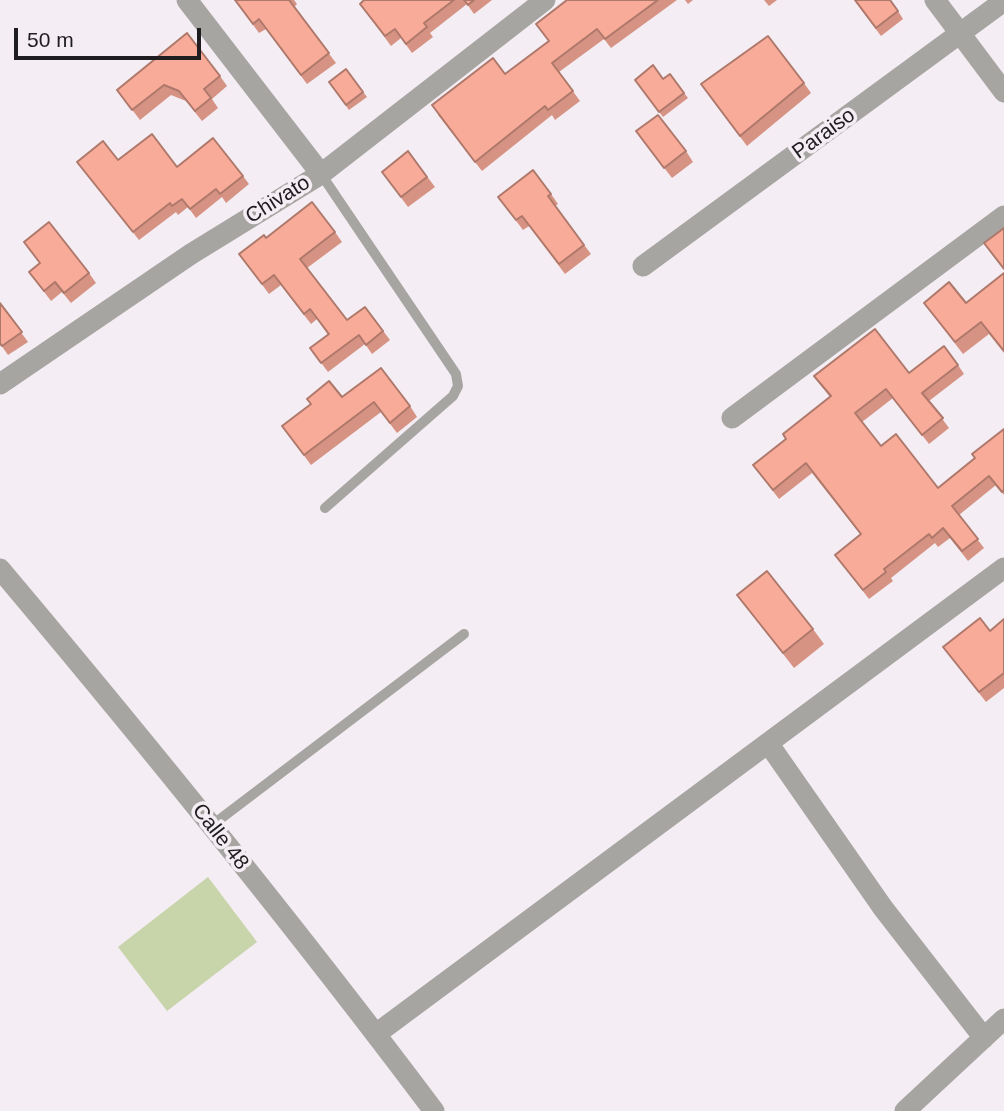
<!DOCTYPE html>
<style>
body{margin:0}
#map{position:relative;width:1004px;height:1111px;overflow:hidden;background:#f4edf3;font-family:Arial,sans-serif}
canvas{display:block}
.scale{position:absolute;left:14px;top:28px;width:187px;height:32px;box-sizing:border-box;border:4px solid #1f1d1f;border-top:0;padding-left:9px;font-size:21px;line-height:24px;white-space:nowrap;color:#1f1d1f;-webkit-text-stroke:5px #f4edf3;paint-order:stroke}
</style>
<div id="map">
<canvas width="1004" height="1111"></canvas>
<div class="scale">50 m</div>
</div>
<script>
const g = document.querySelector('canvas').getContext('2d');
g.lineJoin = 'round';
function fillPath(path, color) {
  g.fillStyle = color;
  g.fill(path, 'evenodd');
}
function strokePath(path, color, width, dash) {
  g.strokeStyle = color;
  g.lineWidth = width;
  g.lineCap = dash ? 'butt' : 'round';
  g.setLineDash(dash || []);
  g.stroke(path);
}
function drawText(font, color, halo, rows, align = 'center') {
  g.font = font + ' Arial,sans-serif';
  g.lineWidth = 7;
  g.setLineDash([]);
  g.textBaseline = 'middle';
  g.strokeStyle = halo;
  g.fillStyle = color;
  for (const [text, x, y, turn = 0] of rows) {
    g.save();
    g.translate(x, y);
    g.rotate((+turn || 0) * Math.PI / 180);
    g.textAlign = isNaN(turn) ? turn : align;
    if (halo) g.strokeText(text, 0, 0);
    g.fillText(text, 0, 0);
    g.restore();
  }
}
const green = new Path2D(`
 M208 877 257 942 167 1011 118 947Z`);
const service = new Path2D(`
 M321 174 456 374 458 386 453 396 325 508
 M211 826 464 634`);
const minor = new Path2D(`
 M187 0 321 174
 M935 0 1004 92
 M643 266 1004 1
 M0 384 191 254 321 174 545 0
 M732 418 1004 216
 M0 569C149 746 295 926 434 1111
 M768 743 883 908 984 1038
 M376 1034 1004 568
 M905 1111 1004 1019`);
const wall = new Path2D(`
 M235 0H294L297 4 294 7 336 63 307 84 266 29 259 33Z
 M364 0H492L474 14 467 4 430 33 433 37 412 53 401 38 391 46 360 4Z
 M567 0H677L611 48 604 39 559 72 580 101 555 120 552 115 482 171 438 115 505 74 548 42Z
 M685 0H693L688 4Z
 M764 0H777L769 6Z
 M854 0 898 11 903 19 881 36Z
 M346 69 367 97 349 110 329 82Z
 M670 74 688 98 663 117 635 80 663 79Z
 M220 76 227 86 212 99 218 108 202 121 186 101 171 95 140 120 117 90Z
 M804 83 811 93 747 146 708 94Z
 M636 131 686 151 693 162 672 178Z
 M408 151 435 187 408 207 382 172Z
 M118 160 177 167 243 176 249 184 226 203 222 197 196 218 188 207 178 215 176 212 139 240 77 162Z
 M551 194 558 204 555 206 591 254 565 274 529 226 523 230 498 197Z
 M335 232 342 242 307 268 347 320 365 307 390 340 372 354 365 344 328 372 310 348 328 335 317 319 311 324 281 285 269 294 239 254 266 238Z
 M24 242 89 273 96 283 71 303 62 292 51 301 29 272 40 263Z
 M1004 273V353L989 334 963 354 924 303H966Z
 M0 303 28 342 8 355 1 345 0 346Z
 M958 365 964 374 929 401 949 428 929 444 893 398 862 422 881 446 938 488 975 458 1004 429V495L996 485 959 515 984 548 968 561 950 538 938 547 935 543 891 578 893 581 869 599 835 555 860 534 812 473 779 499 753 465 786 439 830 397 814 376 909 373Z
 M342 397 410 406 417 417 397 433 381 412 311 465 282 426Z
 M737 595 813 629 824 644 794 668Z
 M1004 619V688L986 702 943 647 990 631Z`);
const building = new Path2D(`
 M235 0H289L329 53 301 75 259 19 253 24Z
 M364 0H454L424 23 427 27 406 44 395 29 385 36 360 4Z
 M464 0H474L468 5Z
 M567 0H658L605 39 597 29 552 63 573 91 548 110 545 106 475 162 432 105 493 58 505 74 549 41 536 24Z
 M855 0H890L898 11 876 28Z
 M187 33 220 76 204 89 211 98 195 111 179 91 164 85 132 110 117 90Z
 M768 36 804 83 740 136 701 84Z
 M653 65 663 79 670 74 684 93 659 112 635 80Z
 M346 69 363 92 346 105 329 82Z
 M658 115 686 151 664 168 636 131Z
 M152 134 177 167 213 138 243 176 220 194 216 189 190 209 182 199 172 206 170 203 133 232 77 162 103 141 118 160Z
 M408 151 427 177 401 197 382 172Z
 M533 170 551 194 548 196 584 245 559 264 522 216 516 220 498 197Z
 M312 202 335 232 300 259 347 320 365 307 383 331 366 345 359 335 321 363 310 348 329 334 310 309 304 314 274 275 262 284 239 254 264 235 266 238Z
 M49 222 89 273 64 293 55 282 44 291 29 272 40 263 24 242Z
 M1004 228V269L984 243Z
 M1004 273V351L981 322 955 342 924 303 949 282 966 303Z
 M0 303 22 332 2 346 0 343Z
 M875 329 909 373 944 346 958 365 922 393 943 418 922 435 886 389 855 413 881 446 896 434 938 488 975 458 972 454 1004 429V490L1002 492 989 476 952 506 978 539 962 551 943 528 932 538 929 534 884 569 886 572 863 590 835 555 861 534 806 463 773 490 753 465 786 439 783 434 831 396 814 376Z
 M381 368 410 406 390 423 374 402 304 455 282 426 311 404 307 399 329 381 342 397Z
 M767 571 813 629 783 653 737 595Z
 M980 618 990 631 1004 619V673L979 692 943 647Z`);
const streetNames = [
 ["Paraiso",824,134,-36],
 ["Chivato",278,200,-32],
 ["Calle 48",220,837,52]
];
fillPath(green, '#c8d4a9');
strokePath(service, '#a7a5a2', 10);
strokePath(minor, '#a7a5a2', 21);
fillPath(wall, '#d69384');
fillPath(building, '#f9ab99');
strokePath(building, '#ae786b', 2);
drawText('21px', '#1f1d1f', '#f4edf3', streetNames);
</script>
